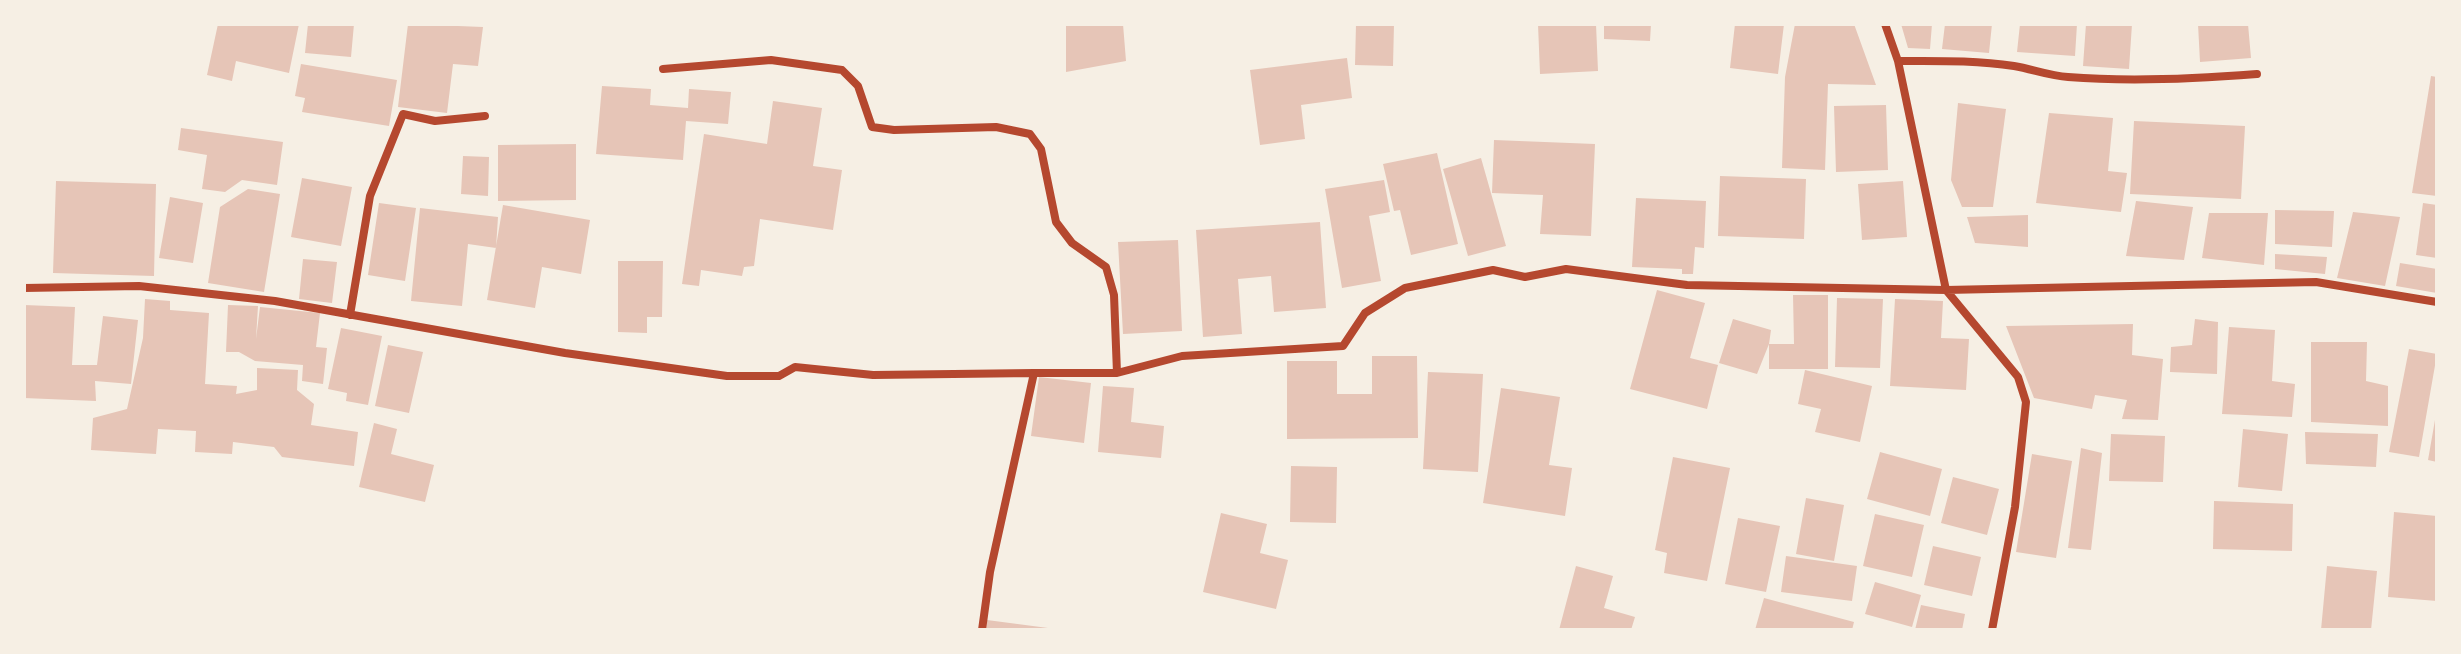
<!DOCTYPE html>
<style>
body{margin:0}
#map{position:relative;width:2461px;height:654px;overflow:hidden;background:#f6efe4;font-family:Cabin,sans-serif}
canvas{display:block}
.frame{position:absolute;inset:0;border:26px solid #f6efe4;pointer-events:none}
</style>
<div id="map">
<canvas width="2461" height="654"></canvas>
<div class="frame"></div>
</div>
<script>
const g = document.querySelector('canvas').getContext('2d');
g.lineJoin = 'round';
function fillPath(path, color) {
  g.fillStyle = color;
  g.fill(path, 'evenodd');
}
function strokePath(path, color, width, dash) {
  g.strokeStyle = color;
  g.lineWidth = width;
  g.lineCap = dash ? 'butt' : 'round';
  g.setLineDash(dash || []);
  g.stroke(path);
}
const building = new Path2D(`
 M218 24H299L289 73 236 61 232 81 207 75Z
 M308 24H354L351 57 305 53Z
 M408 24 483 27 478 66 453 64 447 113 398 107Z
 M1066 24H1123L1126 61 1066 72Z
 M1356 24H1394L1393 66 1355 65Z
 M1538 24H1596L1598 71 1540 74Z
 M1604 24H1651L1650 41 1604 39Z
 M1735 24H1784L1778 74 1730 68Z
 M1795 24H1854L1876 85 1828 84 1825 170 1782 168 1785 77Z
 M1901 24H1932L1930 49 1908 48Z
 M1945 24H1992L1989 53 1942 49Z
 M2020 24H2077L2075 56 2017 52Z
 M2086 24H2132L2129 69 2083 66Z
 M2198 24H2248L2251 58 2200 62Z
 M1347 58 1352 98 1301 105 1305 139 1260 145 1250 70Z
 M301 64 397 80 389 126 302 112 305 98 295 96Z
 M2431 76 2437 77V196L2412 193Z
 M602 86 651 89 650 105 688 108 689 89 731 92 728 124 686 121 683 160 596 154Z
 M773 101 822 108 813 166 842 170 833 230 760 219 754 266 744 267 742 276 701 270 699 286 682 284 704 134 767 144Z
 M1958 103 2006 109 1993 207H1962L1951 180Z
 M1886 105 1888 170 1836 172 1834 106Z
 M2049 113 2113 118 2108 171 2127 173 2121 212 2036 203Z
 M2134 121 2245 126 2241 199 2130 194Z
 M181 128 283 142 277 185 242 180 225 192 202 189 207 155 178 150Z
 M1494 140 1595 144 1591 236 1540 234 1543 195 1492 193Z
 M576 144V200L498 201V145Z
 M1437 153 1458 244 1411 255 1400 210 1394 211 1383 164Z
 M463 156 489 157 488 196 461 194Z
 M1481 158 1506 246 1468 256 1443 169Z
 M1720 176 1806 179 1804 239 1718 236Z
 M302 178 352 187 341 246 291 237Z
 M1384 180 1390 212 1369 216 1381 281 1342 288 1325 189Z
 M56 181 156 184 154 276 53 273Z
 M1903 181 1907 237 1862 240 1858 184Z
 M248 189 280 194 264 292 208 283 220 207Z
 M170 197 203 203 193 263 159 258Z
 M1636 198 1706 201 1704 248 1695 247 1693 274H1682V269L1632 267Z
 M2136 201 2193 207 2184 260 2126 256Z
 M379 203 416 208 405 281 368 275Z
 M2423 203 2437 205V258L2416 255Z
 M503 205 590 220 581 274 542 267 535 308 487 300Z
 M420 208 498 217 496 248 468 244 462 306 411 301Z
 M2275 210 2334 211 2332 247 2275 244Z
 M2353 212 2400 217 2385 286 2337 278Z
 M2209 213H2268L2264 265 2202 258Z
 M2028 215V247L1975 243 1967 217Z
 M1320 222 1326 308 1274 312 1271 276 1238 279 1242 334 1203 337 1196 230Z
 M1178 240 1182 331 1123 334 1118 242Z
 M2275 254 2327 257 2325 274 2275 269Z
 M303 259 337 262 332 303 299 299Z
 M618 261H663L662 317H647V333L618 332Z
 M2400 263 2437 269V293L2396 286Z
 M1657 290 1705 303 1690 358 1718 365 1707 409 1630 389Z
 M1793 295H1828V369H1769V344L1757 374 1719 363 1733 319 1771 330 1769 344H1794Z
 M1837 298 1883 299 1880 368 1835 367Z
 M145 299 170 301V310L209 313 205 384 237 386 236 394 257 390V368L298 370 297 390 314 404 311 425 358 432 354 466 282 457 274 447 233 442 232 454 195 452 196 431 158 429 156 454 91 450 93 418 127 409 143 338Z
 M1895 299 1943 301 1941 338 1969 339 1966 390 1890 386Z
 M24 305 75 307 72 365H97L103 316 138 320 131 384 95 381 96 401 24 398Z
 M228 305 258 306 256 339 260 307 320 313 316 347 327 348 323 384 302 381 303 365 255 361 239 352H226Z
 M2195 319 2218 322 2217 374 2170 372 2171 347 2192 345Z
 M2133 324 2132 355 2163 359 2158 420 2122 419 2127 400 2095 395 2092 409 2034 398 2006 326Z
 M2229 327 2275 330 2272 381 2295 384 2292 417 2222 414Z
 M341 328 382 336 368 405 346 401 347 393 328 389Z
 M2311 342H2367L2366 381 2388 386V426L2311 422Z
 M388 345 423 352 409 413 375 406Z
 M2409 349 2437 354 2419 457 2389 452Z
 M1372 356H1417L1418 438 1287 439V361H1337V394H1372Z
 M1805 370 1872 386 1860 442 1815 432 1821 409 1798 404Z
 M1428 372 1483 374 1478 472 1423 469Z
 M1039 377 1091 383 1084 443 1031 436Z
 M1103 386 1134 388 1131 422 1164 426 1161 458 1098 452Z
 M1501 388 1560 397 1549 465 1572 468 1565 516 1483 503Z
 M2435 420H2437V462L2428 460Z
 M374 423 397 429 391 454 434 465 425 502 359 487Z
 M2243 429 2288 434 2282 491 2238 487Z
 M2305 432 2378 434 2376 467 2306 464Z
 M2111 434 2165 436 2163 482 2109 481Z
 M2081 448 2102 453 2091 550 2068 548Z
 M1880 452 1942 469 1930 516 1867 499Z
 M2032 454 2072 461 2056 558 2016 552Z
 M1673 457 1730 468 1707 581 1664 573 1667 553 1655 550Z
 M1291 466 1337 467 1336 523 1290 522Z
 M1953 477 1999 489 1987 535 1941 523Z
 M1806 498 1844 505 1834 561 1796 554Z
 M2214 501 2293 504 2292 551 2213 549Z
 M2394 512 2437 516V601L2388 597Z
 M1221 513 1267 524 1260 553 1288 560 1276 609 1203 592Z
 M1875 514 1924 525 1912 577 1863 566Z
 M1738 518 1780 526 1766 592 1725 584Z
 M1933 546 1981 557 1972 596 1924 585Z
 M1786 556 1857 566 1852 601 1781 592Z
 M1576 566 1613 576 1604 608 1635 617 1631 630H1559Z
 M2327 566 2377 571 2371 630H2321Z
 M1875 582 1921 595 1912 627 1865 614Z
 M1764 598 1854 622 1852 630H1755Z
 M1921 605 1965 614 1962 630H1915Z
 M987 620 1048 628V630H986Z`);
const minor = new Path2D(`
 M1885 24 1898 61 1946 290 2018 377 2026 402 2015 507 1992 630
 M1898 61C1937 61 1976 60 2014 66 2032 69 2050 76 2068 77 2131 82 2194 79 2257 74
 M663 69 771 60 842 70 858 86 872 127 894 130 996 127 1030 134 1041 149 1056 222 1072 243 1106 267 1114 295 1117 373
 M24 288 139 286 275 301 565 353 727 376H779L795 367 873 375 1034 373
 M350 315 370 196 403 114 435 121 485 116
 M982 630 990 572 1034 373H1117L1182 356 1343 346 1365 313 1405 288 1493 270 1525 277 1566 269 1687 285 1946 290 2316 282 2437 302`);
fillPath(building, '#e6c5b7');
strokePath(minor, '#b5482f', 8);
</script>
